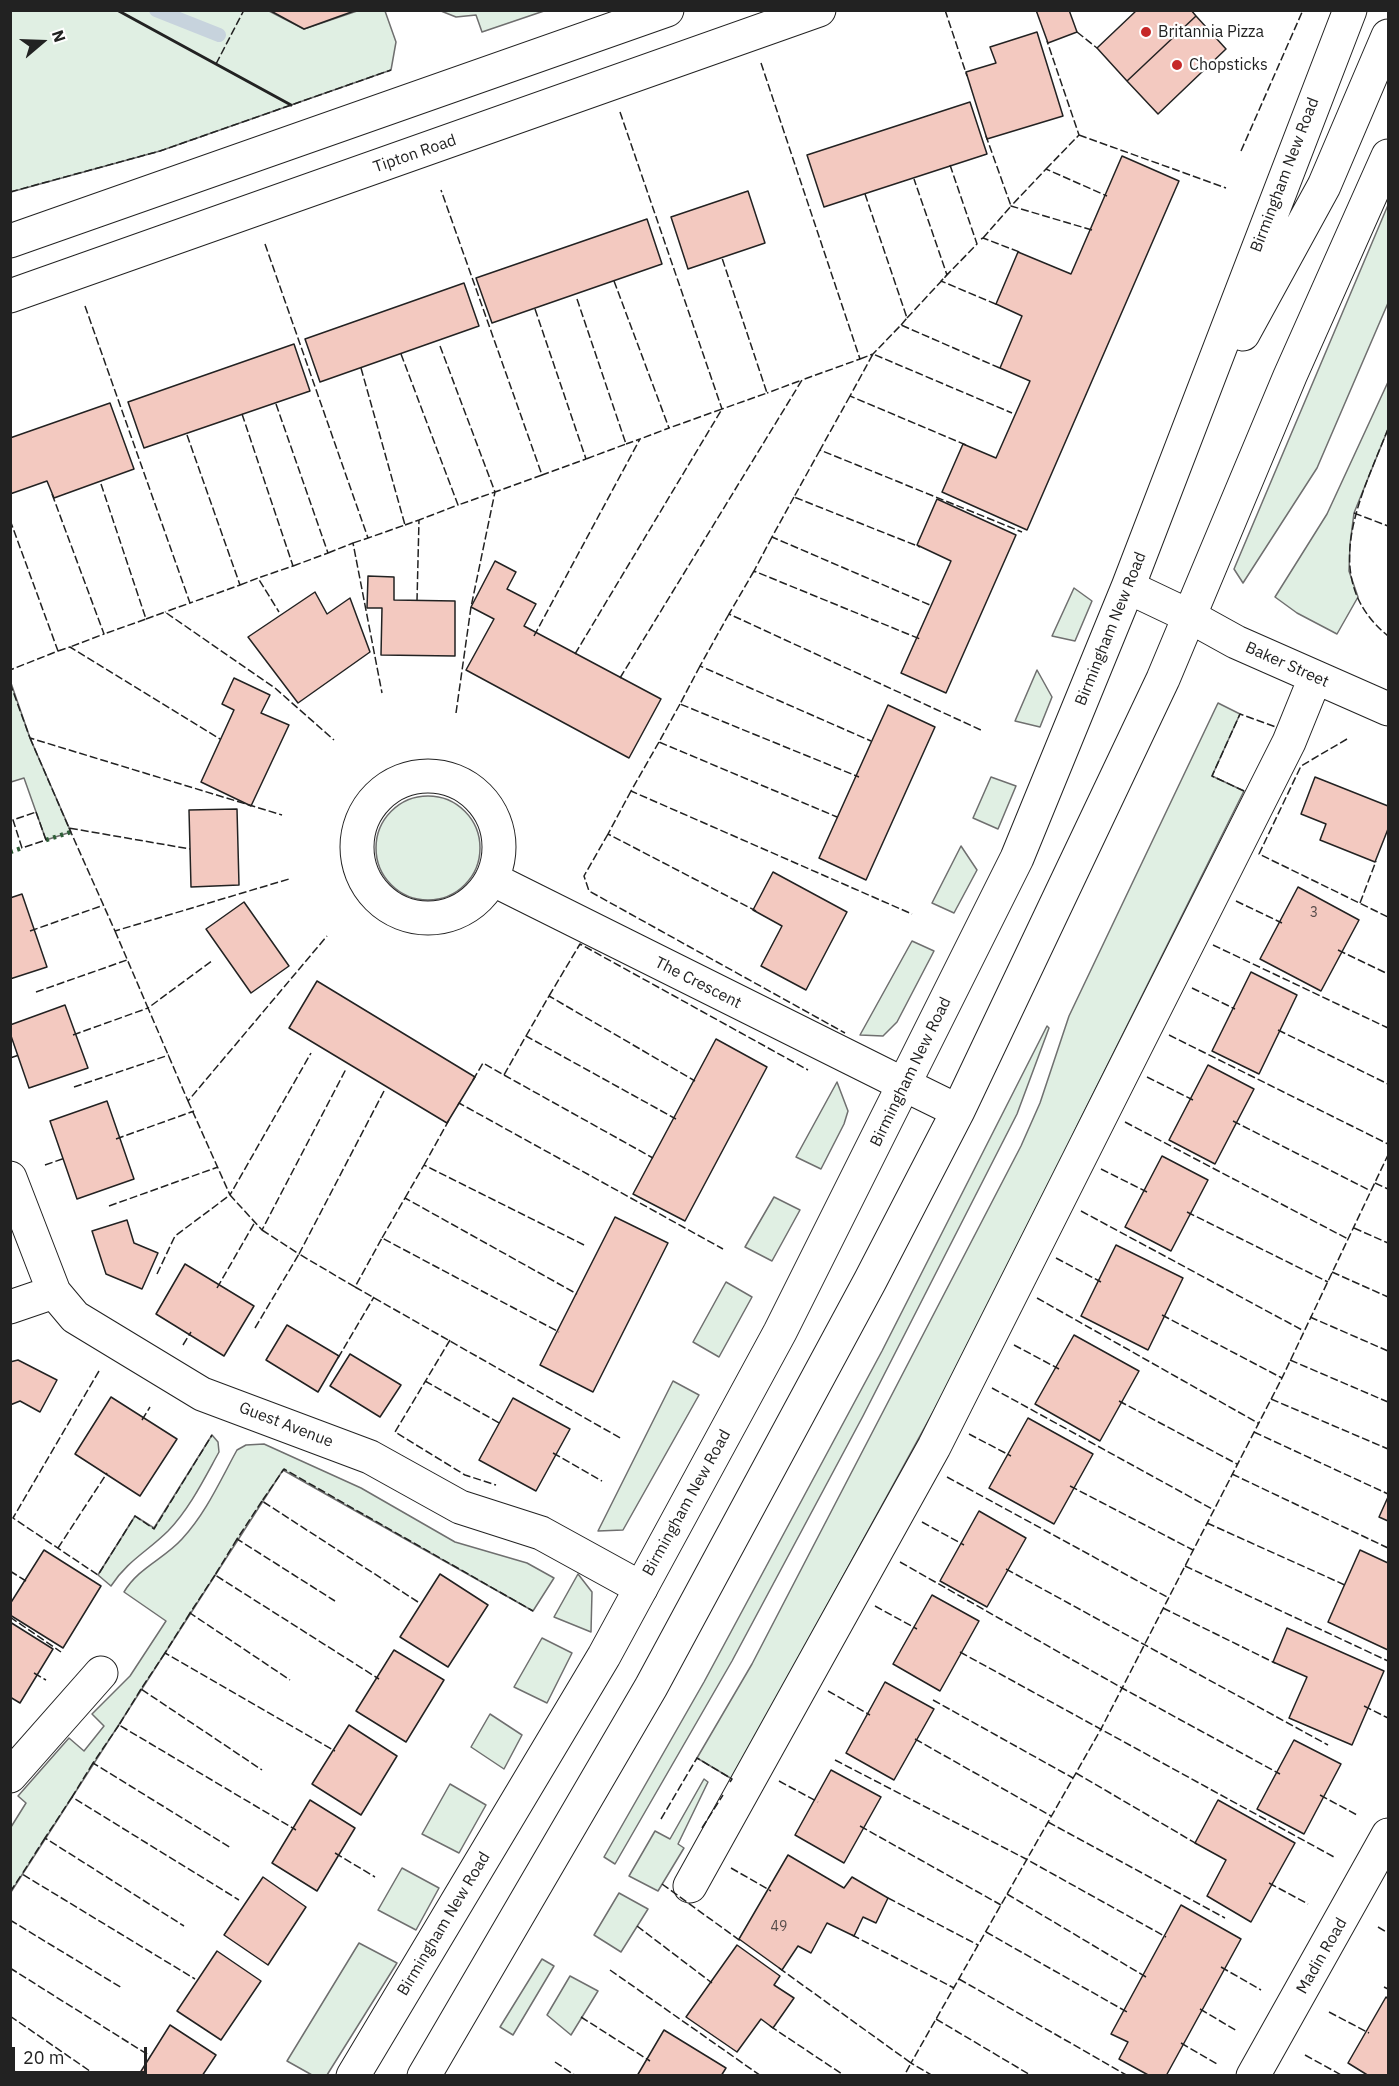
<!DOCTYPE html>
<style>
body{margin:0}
#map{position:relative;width:1399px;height:2086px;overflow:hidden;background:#fff;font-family:"IBM Plex Sans",sans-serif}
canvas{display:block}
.frame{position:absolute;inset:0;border:12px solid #222;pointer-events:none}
.north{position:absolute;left:12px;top:12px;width:60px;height:60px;-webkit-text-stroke:4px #fff;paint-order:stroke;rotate:71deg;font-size:16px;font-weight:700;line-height:24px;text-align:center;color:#222}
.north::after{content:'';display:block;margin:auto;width:21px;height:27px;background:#222;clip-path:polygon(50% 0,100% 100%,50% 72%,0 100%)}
.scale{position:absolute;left:12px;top:2047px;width:135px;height:27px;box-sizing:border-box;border:3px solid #222;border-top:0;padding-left:8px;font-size:18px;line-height:21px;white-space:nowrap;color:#222;-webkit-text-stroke:4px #fff;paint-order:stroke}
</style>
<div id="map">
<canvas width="1399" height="2086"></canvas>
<div class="frame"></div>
<div class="north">N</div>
<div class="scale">20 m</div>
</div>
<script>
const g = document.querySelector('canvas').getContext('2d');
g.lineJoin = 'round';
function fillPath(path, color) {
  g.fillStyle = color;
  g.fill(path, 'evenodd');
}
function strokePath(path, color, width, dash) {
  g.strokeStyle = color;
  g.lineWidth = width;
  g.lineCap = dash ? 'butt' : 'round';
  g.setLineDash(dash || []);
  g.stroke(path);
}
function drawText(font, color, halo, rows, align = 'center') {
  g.font = font + ' "IBM Plex Sans",sans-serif';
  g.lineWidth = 4.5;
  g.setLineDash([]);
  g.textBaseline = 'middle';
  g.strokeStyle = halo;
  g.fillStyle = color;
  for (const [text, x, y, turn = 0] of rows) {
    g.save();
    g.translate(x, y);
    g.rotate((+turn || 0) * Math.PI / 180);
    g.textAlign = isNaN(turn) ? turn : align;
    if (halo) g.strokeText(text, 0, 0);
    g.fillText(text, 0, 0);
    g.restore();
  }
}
const green = new Path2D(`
 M11 11H269L304 29 357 11H385L396 42 391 70 160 151 11 192Z
 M441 11H544L482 32 476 15 456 17Z
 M1388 205V303L1317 468 1243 583 1234 569Z
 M1388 382V429L1354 513 1350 544 1349 571 1358 597 1337 634 1297 613 1275 597 1327 514Z
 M1074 588 1092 601 1075 641 1052 636Z
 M1037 670 1052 697 1040 727 1015 721Z
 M11 683 30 738 71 832 46 840 24 778 11 782Z
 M1218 703 1240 714 1212 776 1244 791 1079 1122 990 1308 732 1779 697 1758 752 1664 1021 1146 1040 1103 1069 1016Z
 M991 777 1016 786 998 829 973 818Z
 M376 848a52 52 0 1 1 104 0a52 52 0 1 1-104 0Z
 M961 846 977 870 954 913 932 903Z
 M912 941 934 951 897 1022 883 1036 860 1035Z
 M1047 1026 1049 1028 1017 1114 863 1416 732 1661 615 1864 604 1857 704 1682 882 1351Z
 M837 1082 848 1111 844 1124 821 1169 796 1157Z
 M774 1197 800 1210 772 1261 745 1247Z
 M726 1282 752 1297 719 1357 693 1342Z
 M673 1381 699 1395 623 1530 598 1531Z
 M212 1435 218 1442 219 1452C204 1479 190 1508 168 1531 148 1551 127 1561 111 1586L98 1575 135 1516 154 1528Z
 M264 1444 361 1488 455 1542 527 1563 554 1578 533 1611 283 1470 11 1892V1827L26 1803 18 1796 69 1738 84 1751 104 1726 92 1714 130 1676 166 1621 124 1592C138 1568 164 1559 182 1539 206 1513 220 1481 237 1450L246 1445Z
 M578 1574 592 1592 591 1632 554 1617Z
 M542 1638 572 1653 547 1703 514 1687Z
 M490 1714 522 1735 504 1769 471 1747Z
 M704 1779 708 1782 678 1844 684 1848 658 1891 629 1876 655 1831 670 1839Z
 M450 1784 486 1805 459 1853 422 1834Z
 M402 1868 439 1888 416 1930 378 1910Z
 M619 1893 648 1909 621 1952 594 1935Z
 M359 1943 397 1963 327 2075H312L287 2061Z
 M542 1959 554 1966 513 2035 500 2027Z
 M570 1976 598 1991 571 2035 547 2015Z`);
const stream = new Path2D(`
 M156 10 219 35`);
const building = new Path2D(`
 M269 10H357L304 29Z
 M1036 10H1069L1077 32 1048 43Z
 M1137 10H1191L1196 16 1127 81 1097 48Z
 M1196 16 1226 49 1158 114 1127 81Z
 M1037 32 1063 116 987 139 966 72 996 63 990 47Z
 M970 102 987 154 824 207 807 155Z
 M1122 156 1179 181 1027 530 942 492 963 444 996 458 1030 381 1000 368 1022 316 996 304 1018 252 1071 274Z
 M748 191 765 243 688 269 671 217Z
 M647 219 662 264 492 323 476 278Z
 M464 283 479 326 320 382 305 339Z
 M294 344 310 391 144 448 128 402Z
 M110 403 134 469 54 498 47 481 10 494V438Z
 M937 499 1016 535 946 693 901 673 951 561 917 545Z
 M495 561 516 572 507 589 536 604 524 626 661 699 629 758 466 670 494 619 471 607Z
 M368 576 394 577V600L455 601V656L381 655 382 608H367Z
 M315 592 327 614 350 598 370 652 298 703 248 637Z
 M234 678 270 695 261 713 289 725 251 806 201 782 234 710 222 704Z
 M888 705 935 727 866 880 819 858Z
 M1315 777 1388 806V829L1375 862 1320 840 1326 824 1301 814Z
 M237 809 239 885 191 887 189 810Z
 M773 872 847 912 806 990 761 966 782 926 753 910Z
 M1298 887 1359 920 1321 991 1260 959Z
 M22 894 47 967 10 979V898Z
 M244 902 289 966 251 993 206 929Z
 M1251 972 1297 995 1259 1074 1212 1051Z
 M317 981 475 1077 447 1123 289 1028Z
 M65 1005 88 1068 29 1088 10 1033V1025Z
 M716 1039 767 1067 685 1221 633 1194Z
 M1208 1065 1254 1089 1215 1164 1169 1140Z
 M107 1101 134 1179 77 1199 50 1121Z
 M1162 1156 1208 1180 1171 1251 1125 1227Z
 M615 1217 668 1243 593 1392 540 1365Z
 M127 1220 134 1243 158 1253 142 1289 106 1274 92 1231Z
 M1116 1245 1183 1278 1148 1350 1081 1316Z
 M185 1264 254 1306 224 1356 156 1314Z
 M287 1325 339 1356 318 1392 266 1360Z
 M1074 1335 1139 1371 1100 1441 1035 1404Z
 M350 1354 401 1385 380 1417 330 1386Z
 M18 1360 57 1380 40 1412 20 1401 10 1405V1362Z
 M111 1397 177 1439 140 1496 75 1454Z
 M513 1398 570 1429 536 1491 479 1460Z
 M1028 1418 1093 1454 1054 1524 989 1488Z
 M1388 1497V1521L1379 1517Z
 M979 1511 1026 1538 987 1607 940 1581Z
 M44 1550 101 1586 63 1648 10 1615V1604Z
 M1360 1550 1388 1563V1650L1328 1622Z
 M440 1574 488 1605 448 1667 400 1637Z
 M932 1595 979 1621 940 1691 893 1664Z
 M10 1622 53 1649 20 1703 10 1697Z
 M1287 1628 1384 1671 1352 1745 1289 1718 1307 1677 1273 1662Z
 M394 1650 444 1680 406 1742 356 1711Z
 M885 1682 934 1709 894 1780 846 1753Z
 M349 1725 397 1756 361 1815 312 1784Z
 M1294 1740 1341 1764 1304 1834 1257 1809Z
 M831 1770 881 1797 844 1863 795 1835Z
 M310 1800 355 1828 317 1891 272 1863Z
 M1218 1800 1295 1843 1251 1922 1207 1896 1226 1860 1195 1843Z
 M788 1855 844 1888 852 1877 888 1898 876 1923 863 1917 854 1936 827 1923 811 1953 798 1946 782 1970 739 1939Z
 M263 1877 306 1907 268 1965 224 1935Z
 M1181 1905 1241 1939 1166 2076H1150L1119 2059 1128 2042 1111 2034Z
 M737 1945 780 1976 774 1985 794 1998 773 2028 761 2019 737 2052 686 2017Z
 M217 1951 261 1981 221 2040 177 2011Z
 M1386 1997 1388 1999V2076H1369L1348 2063Z
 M170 2025 216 2055 202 2076H138Z
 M664 2030 726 2068 721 2076H637Z`);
const minor = new Path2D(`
 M1189 616 1236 642 1388 709
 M357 847a71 71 0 1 1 142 0a71 71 0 1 1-142 0Z
 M492 879 905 1085
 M10 1178 54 1292 75 1317 202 1394 370 1457 460 1507 541 1533 641 1588
 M10 1307 54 1292
 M10 1776 101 1673
 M690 1886 934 1447 1289 742 1315 678
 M1253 2076 1388 1835`);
const primary = new Path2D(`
 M10 241 667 10
 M10 296 819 10`);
const trunk = new Path2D(`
 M1243 334 1324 186 1388 36
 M1128 587 1189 616
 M905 1085 958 1111
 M353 2076 604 1656 780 1332 1017 858 1128 587 1350 10
 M424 2076 651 1687 870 1281 958 1111 1163 679 1290 376 1388 156`);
const hedge = new Path2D(`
 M46 840 71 832
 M10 852 22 848`);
const fence = new Path2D(`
 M945 10 967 76
 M1077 32 1097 48
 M761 63 860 359 802 380
 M216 64 244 10
 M620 112 722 409 767 393 722 258
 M1079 135 1226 188
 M1241 151 1303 10
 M950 165 977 244 941 281 998 305
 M1046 169 1079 135 1047 41
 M10 192 160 151 391 70
 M865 194 907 318 901 325
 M1092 230 1011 206 1046 169 1107 196
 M983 238 1011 206 986 136
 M981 239 983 238 1022 253
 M265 244 368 538 353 543
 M614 281 669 428 640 439
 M577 299 626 444 586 459
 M85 306 190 603 165 612
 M535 309 586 459 542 475
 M907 318 947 275 914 179
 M440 346 495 492 542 475 441 190
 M401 354 458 505 419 520
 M860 359 873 354 901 325 1002 369
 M361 368 405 525 368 538
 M850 396 820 450 1022 532
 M276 404 328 553 293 566
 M242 414 293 566 258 578
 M1388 429C1361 497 1317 578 1388 636
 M187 435 240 585 190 603
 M966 445 850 396 873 354 1012 413
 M820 450 794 497 920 547
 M101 484 146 619 104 634
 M52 494 104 634 70 647
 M794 497 772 537 930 605
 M1354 513 1388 526
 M10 520 58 651 10 670
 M405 525 419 520 417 601
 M772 537 754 571 920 639
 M328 553 353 543 382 693
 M754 571 729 614 983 731
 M240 585 258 578 279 612
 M729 614 700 666 871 741
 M146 619 165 612 275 688 334 740
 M534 636 640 439 626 444
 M58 651 70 647 220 739
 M575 654 722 409 669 428
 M700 666 680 704 859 777
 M620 678 802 380 767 393
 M10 683 30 738 282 815
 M680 704 659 742 837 817
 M456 713 471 607 495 492 458 505
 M30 738 69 828 190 849
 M1347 739 1301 766 1259 854 1388 917
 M659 742 631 791 912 914
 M631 791 608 834 756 911
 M1244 791 1212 776 1240 714 1276 727
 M36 812 46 840 22 848 13 820Z
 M69 828 115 931 289 879
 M608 834 584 876 589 891 845 1033
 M1236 901 1282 923
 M1360 903 1376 861
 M30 931 104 905
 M115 931 148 1008 213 960
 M1213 945 1388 1028
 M1338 950 1388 974
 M1192 988 1235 1009
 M36 992 127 960
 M549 996 580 944 808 1070
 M1278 1030 1388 1084
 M73 1035 148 1008 188 1101 327 936
 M1169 1035 1388 1144
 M526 1036 549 996 695 1081
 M10 1058 19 1055
 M504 1075 653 1158
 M1147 1077 1193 1100
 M473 1080 483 1063 504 1075 526 1036 676 1119
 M74 1087 169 1055
 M188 1101 230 1195 311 1053
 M458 1105 459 1103 723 1249
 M1233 1121 1371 1191
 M1125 1122 1348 1239
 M116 1139 194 1111
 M45 1165 65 1158
 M424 1165 449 1120
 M1101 1169 1147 1192
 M1375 1183 1388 1189
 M405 1198 424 1165 586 1246
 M109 1206 218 1167
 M1081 1211 1304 1331
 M1187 1212 1328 1282
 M1354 1228 1388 1243
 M262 1230 299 1254 384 1091
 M382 1238 405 1198 577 1294
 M1056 1258 1101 1282
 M1332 1272 1388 1297
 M157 1274 175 1236 230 1195 262 1230 346 1069
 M355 1287 622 1439
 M217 1288 255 1222
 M1037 1298 1258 1423
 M1162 1315 1282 1378
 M1310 1317 1388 1351
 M255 1328 299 1254 355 1287 382 1238 559 1332
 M450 1340 395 1432 465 1475 496 1485
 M183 1345 191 1332
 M1014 1345 1059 1369
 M338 1358 374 1297
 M1290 1360 1388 1402
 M99 1371 13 1518 98 1575 135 1516 154 1529 212 1435
 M425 1381 501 1424
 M992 1388 1214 1510
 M1271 1399 1388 1449
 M1119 1401 1237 1464
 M142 1420 150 1407
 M1254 1432 1388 1494
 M969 1434 1011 1456
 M553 1453 602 1481
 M1232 1474 1388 1548
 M947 1477 1169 1598
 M1070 1486 1193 1550
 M262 1501 237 1539 335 1601
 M922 1522 964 1545
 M1207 1523 1347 1586
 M237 1539 215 1575 379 1679
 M58 1548 107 1473
 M900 1562 1122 1688 1280 1774
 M1185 1566 1388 1661
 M1006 1569 1328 1745
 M10 1571 26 1581
 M215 1575 190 1613 290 1680
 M418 1602 262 1501 284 1469 533 1611
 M875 1606 917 1629
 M1163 1608 1275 1663
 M190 1613 165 1653 335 1751
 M10 1617 61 1652
 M960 1652 1334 1857
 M165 1653 141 1689 262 1770
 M34 1673 46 1680
 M141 1689 119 1725 296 1830
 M828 1691 870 1715
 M933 1700 1073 1778
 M1364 1706 1388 1718
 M119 1725 93 1763 231 1848
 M915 1739 1051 1816
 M835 1760 1026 1859 1166 1937
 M93 1763 72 1797 239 1900
 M1076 1773 1197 1844
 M779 1781 818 1802
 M1320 1795 1357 1815
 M72 1797 45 1838 184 1926
 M661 1819 697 1758 732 1779 730 1782
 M1048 1822 1225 1918
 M860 1826 1001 1905
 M702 1828 723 1795
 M45 1838 22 1874 195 1979
 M335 1853 375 1877
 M731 1868 771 1891
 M1269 1883 1308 1904
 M662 1884 742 1942
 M10 1892 22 1874
 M1007 1894 1146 1977
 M888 1898 978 1945
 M10 1920 122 1988
 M637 1926 712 1983
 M1378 1927 1388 1933
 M986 1932 1127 2012
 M852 1935 954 1988
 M1221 1967 1261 1990
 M10 1968 150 2056
 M779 1968 911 2063 904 2076
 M610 1970 761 2076
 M959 1979 1128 2076
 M1384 1987 1388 1989
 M1200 2009 1237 2031
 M1329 2012 1369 2033
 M10 2016 97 2076
 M581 2017 650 2061
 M936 2019 1032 2076
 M770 2026 845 2076
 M1181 2043 1217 2064
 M1305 2055 1343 2076
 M555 2062 576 2076
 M10 2068 21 2076
 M933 2076 911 2063 1101 1729 1282 1378 1388 1155`);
const wall = new Path2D(`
 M117 10 291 105`);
const markers = [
 [1146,32,6,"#c62828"],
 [1177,65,6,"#c62828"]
];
const numberNames = [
 ["3",1314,913],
 ["49",779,1927]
];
const poiNames = [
 ["Britannia Pizza",1158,32],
 ["Chopsticks",1189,65]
];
const streetNames = [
 ["Tipton Road",415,154,-19],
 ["Birmingham New Road",1285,175,-69],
 ["Birmingham New Road",1111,629,-68],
 ["Baker Street",1287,665,24],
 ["The Crescent",698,983,27],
 ["Birmingham New Road",911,1072,-64],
 ["Guest Avenue",286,1425,21],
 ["Birmingham New Road",687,1503,-61],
 ["Birmingham New Road",444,1924,-59],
 ["Madin Road",1322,1956,-60]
];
fillPath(green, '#e0efe3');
strokePath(green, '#6f6f6f', 1.5);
strokePath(stream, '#c7d3dd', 14);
fillPath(building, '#f3c9c0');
strokePath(building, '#222', 1.5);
strokePath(minor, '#222', 35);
strokePath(primary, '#222', 35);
strokePath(trunk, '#222', 35);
strokePath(minor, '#fff', 33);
strokePath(primary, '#fff', 33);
strokePath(trunk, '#fff', 33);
strokePath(hedge, '#2f5e38', 4.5, [3, 4.5]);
strokePath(fence, '#222', 1.5, [8, 3]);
strokePath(wall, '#222', 3);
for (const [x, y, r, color] of markers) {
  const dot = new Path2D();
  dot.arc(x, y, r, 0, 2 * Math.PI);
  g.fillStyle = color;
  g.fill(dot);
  strokePath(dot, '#fff', 2);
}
drawText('14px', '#564c4a', null, numberNames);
drawText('16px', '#222', '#fff', poiNames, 'left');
drawText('16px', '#222', '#fff', streetNames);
</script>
